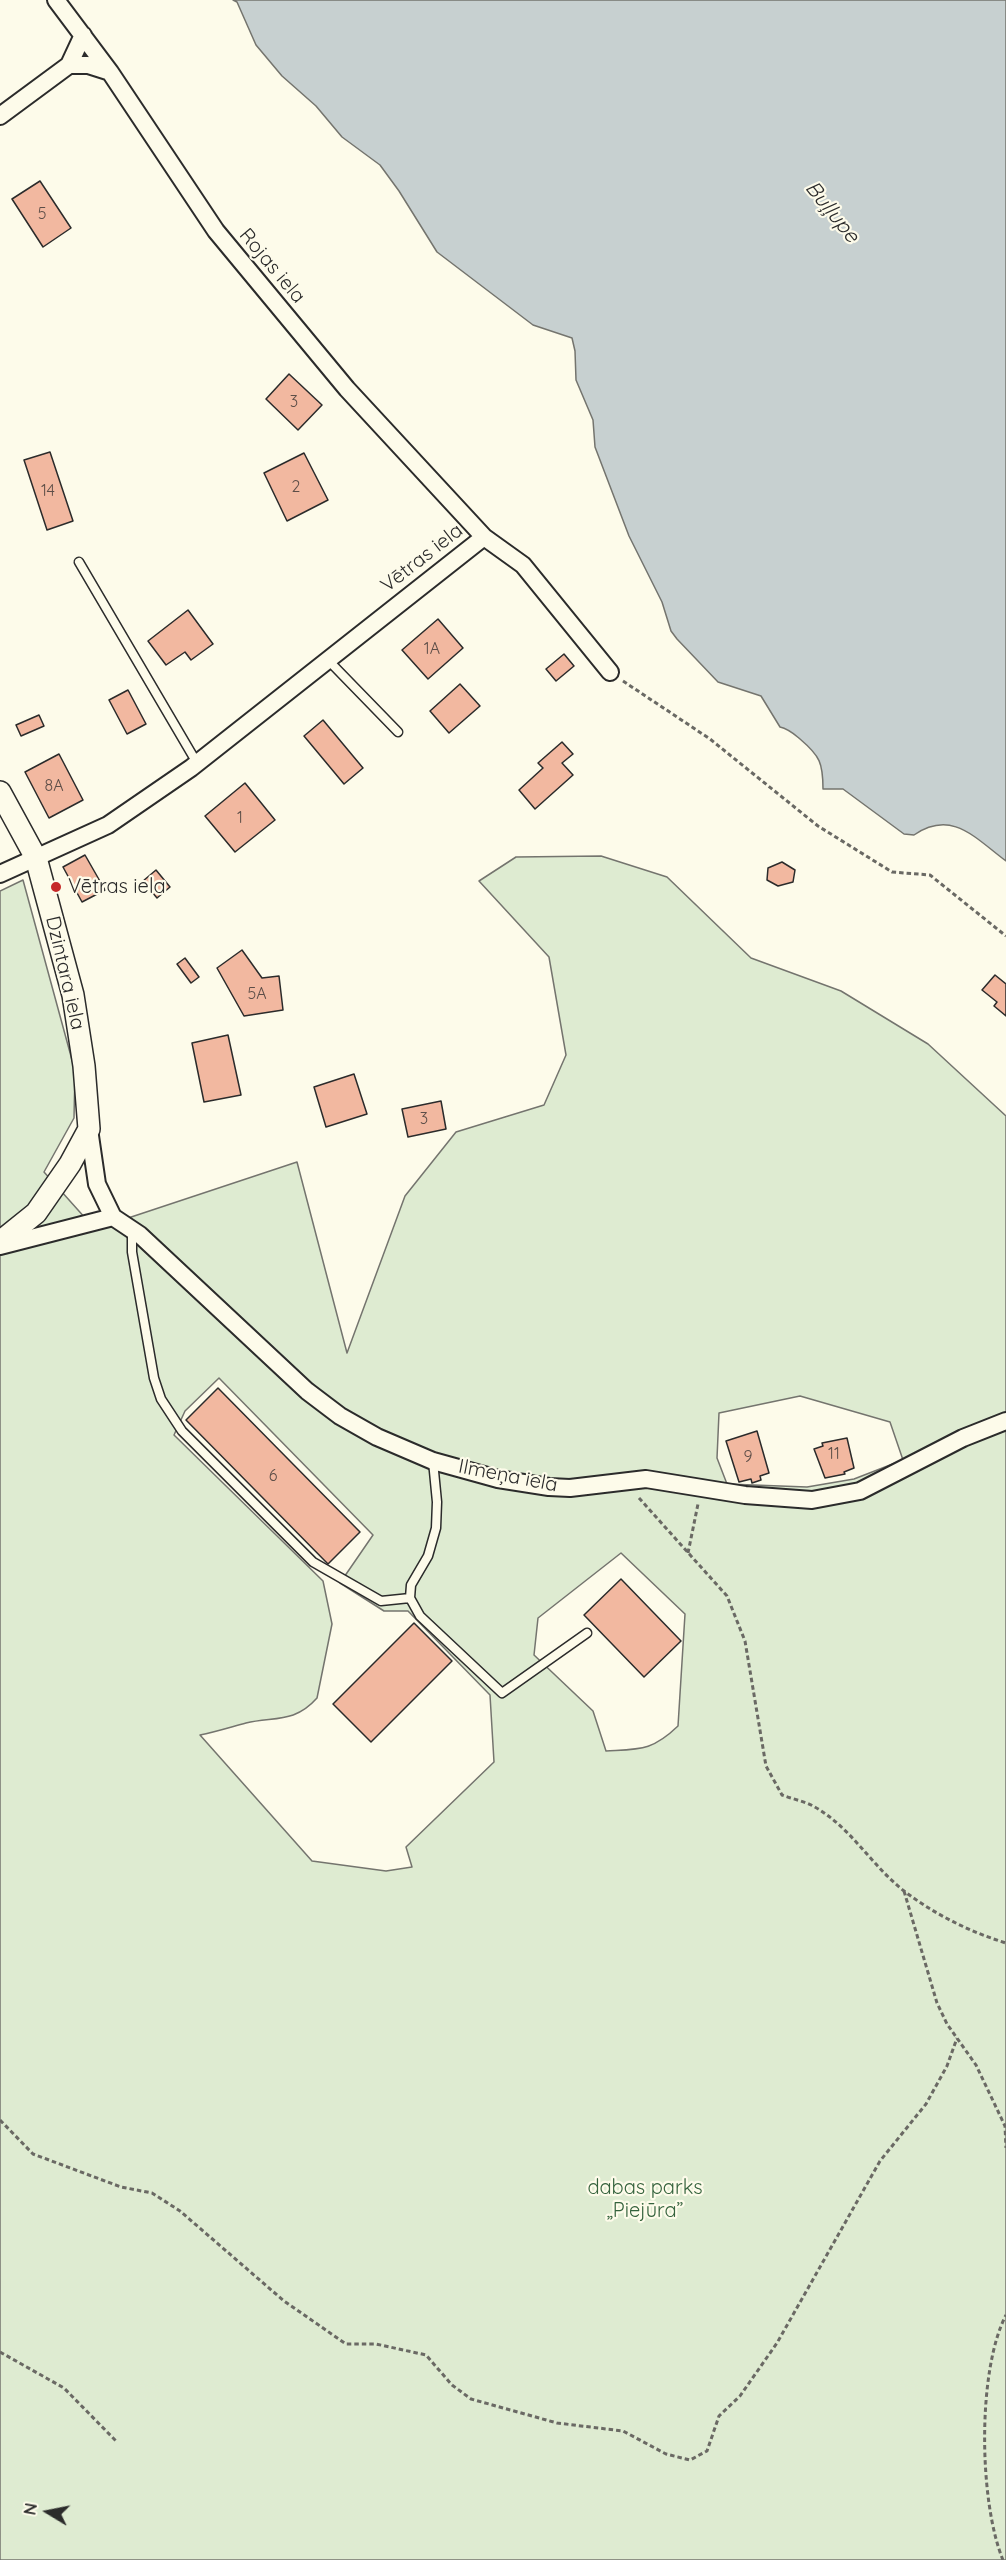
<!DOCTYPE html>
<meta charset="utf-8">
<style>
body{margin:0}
#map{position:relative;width:1006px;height:2560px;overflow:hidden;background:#fdfbea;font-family:Quicksand,sans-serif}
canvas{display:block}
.north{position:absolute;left:18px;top:2482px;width:60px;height:60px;-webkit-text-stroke:4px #fdfbea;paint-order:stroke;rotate:280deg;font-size:16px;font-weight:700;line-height:24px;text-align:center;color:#2b2b2b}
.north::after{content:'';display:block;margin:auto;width:21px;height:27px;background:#2b2b2b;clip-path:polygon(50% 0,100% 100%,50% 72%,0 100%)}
</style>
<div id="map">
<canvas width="1006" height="2560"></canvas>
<div class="north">N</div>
</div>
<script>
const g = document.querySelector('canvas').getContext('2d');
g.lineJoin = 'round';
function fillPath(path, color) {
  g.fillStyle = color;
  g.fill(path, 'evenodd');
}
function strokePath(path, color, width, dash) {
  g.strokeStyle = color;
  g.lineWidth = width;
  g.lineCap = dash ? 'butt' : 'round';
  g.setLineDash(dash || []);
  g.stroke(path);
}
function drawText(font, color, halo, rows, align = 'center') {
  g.font = font + ' Quicksand,sans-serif';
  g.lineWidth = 4.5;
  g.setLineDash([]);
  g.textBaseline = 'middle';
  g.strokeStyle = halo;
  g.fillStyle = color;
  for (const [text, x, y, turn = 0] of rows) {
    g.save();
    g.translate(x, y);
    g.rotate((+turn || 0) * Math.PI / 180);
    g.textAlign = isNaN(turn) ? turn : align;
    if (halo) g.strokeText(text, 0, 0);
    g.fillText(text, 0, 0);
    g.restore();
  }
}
const green = new Path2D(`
 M601 856 667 877 751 958 841 991 928 1044 1006 1116V2560H0V891L23 880 75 1071 74 1118 44 1172 95 1229 297 1162 347 1353 405 1196 456 1132 544 1105 566 1055 549 957 479 881 516 857ZM219 1378 373 1535 340 1583 384 1611H408L490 1695 494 1762 406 1847 412 1867 386 1871 312 1861 200 1735C215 1732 231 1727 246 1723 273 1716 294 1724 317 1698L332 1624 323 1581 174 1435 185 1411ZM800 1396 890 1422 903 1460 854 1479 807 1487 727 1484 717 1458 719 1413ZM621 1553 685 1614 678 1726C652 1751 640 1749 606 1751L593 1711 534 1655 538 1618Z`);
const water = new Path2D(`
 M233 0H1006V861C975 838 952 809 914 835L904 834 843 789H823C823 763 820 756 800 739 794 734 789 729 780 727L761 696 718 682 677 639 671 631 662 602 629 536 595 447 593 420 576 380 575 351 572 338 533 325 437 252 399 191 380 165 342 137 316 106 282 76 256 45 237 2Z`);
const building = new Path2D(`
 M40 181 71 228 43 247 12 199Z
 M289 374 322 405 298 430 266 399Z
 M50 452 73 521 47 530 24 460Z
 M304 453 328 500 287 521 264 473Z
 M188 610 213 644 191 660 185 652 166 665 148 641Z
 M438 619 463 648 428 679 402 650Z
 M564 654 574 666 556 681 546 669Z
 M460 684 480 706 449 733 430 711Z
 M128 690 146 724 127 734 109 700Z
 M39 715 44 726 21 736 16 725Z
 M323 720 363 768 344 784 304 736Z
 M562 742 573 754 562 763 573 775 535 809 519 790 543 768 538 763Z
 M59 754 83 800 49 818 25 772Z
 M245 783 275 820 235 852 205 816Z
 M85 855 105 890 82 902 63 867Z
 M782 862 795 870 793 882 778 886 767 880 768 868Z
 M156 870 170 887 157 898 143 881Z
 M242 950 262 978 279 976 283 1010 244 1016 217 968Z
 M185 958 199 977 191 983 177 964Z
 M995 975 1006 984V1016L994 1006 997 1002 982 990Z
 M228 1035 241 1095 204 1102 192 1043Z
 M354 1074 367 1114 326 1127 314 1087Z
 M441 1101 446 1129 408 1137 402 1109Z
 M218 1388 360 1532 328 1564 186 1420Z
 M757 1431 769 1473 760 1476 761 1480 752 1483 751 1479 739 1482 726 1441Z
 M847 1438 854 1468 844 1472 845 1474 825 1478 814 1449 823 1446 822 1443Z
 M621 1579 681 1641 644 1677 584 1615Z
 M414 1623 452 1661 371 1742 333 1704Z`);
const path = new Path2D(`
 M623 681 710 739 818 826 892 872 930 875 1006 936
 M639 1498 727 1596 745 1641 766 1766 782 1795C792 1799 804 1801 813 1806 850 1826 871 1865 904 1891 934 1914 970 1932 1006 1943
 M688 1553 698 1504
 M904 1891 937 2003 947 2024 976 2065 1005 2126 1006 2148
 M0 2120 33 2154 121 2187 152 2193 180 2211 284 2301 346 2344H376L426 2355 452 2385 471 2399 557 2423 623 2431 666 2454 690 2460 707 2451 719 2416 740 2396 777 2343 880 2161 926 2104 947 2066 957 2038
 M0 2352 64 2388 117 2442
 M1003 2560C979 2502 977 2371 1006 2315`);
const service = new Path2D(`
 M79 562 197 763
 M327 659 398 732
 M132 1230V1252L154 1378 161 1399 182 1431 313 1562 381 1601 410 1598
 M433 1461 437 1502 436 1528 428 1556 411 1585 410 1598 420 1616 502 1693 587 1633`);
const minor = new Path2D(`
 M56 0 110 72 216 231 347 389 484 537 523 565 610 672
 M69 65H88L110 72
 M0 116 69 65 83 35
 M0 874 108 825 191 768 484 537
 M89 1129 97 1184 113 1217 140 1235 307 1391 340 1416 377 1437 433 1461 498 1479 549 1487 570 1488 646 1479 745 1495 812 1500 860 1491 963 1438 1006 1421
 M0 1246 113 1217`);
const tertiary = new Path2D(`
 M0 792 36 858 73 995 84 1066 89 1129 70 1164 36 1213 0 1242`);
const markers = [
 [56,887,6,"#c62828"]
];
const numberNames = [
 ["5",42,214],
 ["3",294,402],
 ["2",296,487],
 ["14",48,491],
 ["1A",432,649],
 ["8A",54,786],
 ["1",240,818],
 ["5A",257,994],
 ["3",424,1119],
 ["11",834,1454],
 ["9",748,1457],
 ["6",273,1476]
];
const streetNames = [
 ["Rojas iela",272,266,50],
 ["Vētras iela",422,558,-38],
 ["Dzintara iela",65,973,77],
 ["Ilmeņa iela",508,1476,11]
];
const poiNames = [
 ["Vētras iela",68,887]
];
const parkNames = [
 ["dabas parks",645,2188],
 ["„Piejūra”",645,2211]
];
const waterNames = [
 ["Buļļupe",832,212,51]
];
fillPath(green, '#deebd1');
strokePath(green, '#74746e', 1.5);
fillPath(water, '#c7d0d0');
strokePath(water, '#74746e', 1.5);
fillPath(building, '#f2b8a0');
strokePath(building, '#2b2b2b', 1.5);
strokePath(service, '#2b2b2b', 11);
strokePath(minor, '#2b2b2b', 20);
strokePath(tertiary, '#2b2b2b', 24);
strokePath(path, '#6a6964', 3, [4.5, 3]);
strokePath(service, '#fdfbea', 8);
strokePath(minor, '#fdfbea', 16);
strokePath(tertiary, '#fdfbea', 21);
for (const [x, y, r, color] of markers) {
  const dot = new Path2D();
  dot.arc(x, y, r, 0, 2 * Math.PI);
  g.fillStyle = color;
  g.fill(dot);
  strokePath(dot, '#fdfbea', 2);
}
drawText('16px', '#5d4e48', null, numberNames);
drawText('20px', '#2b2b2b', '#fdfbea', streetNames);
drawText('20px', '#2b2b2b', '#fdfbea', poiNames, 'left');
drawText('20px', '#34623c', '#fdfbea', parkNames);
drawText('italic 21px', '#2b2b2b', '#fdfbea', waterNames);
</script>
